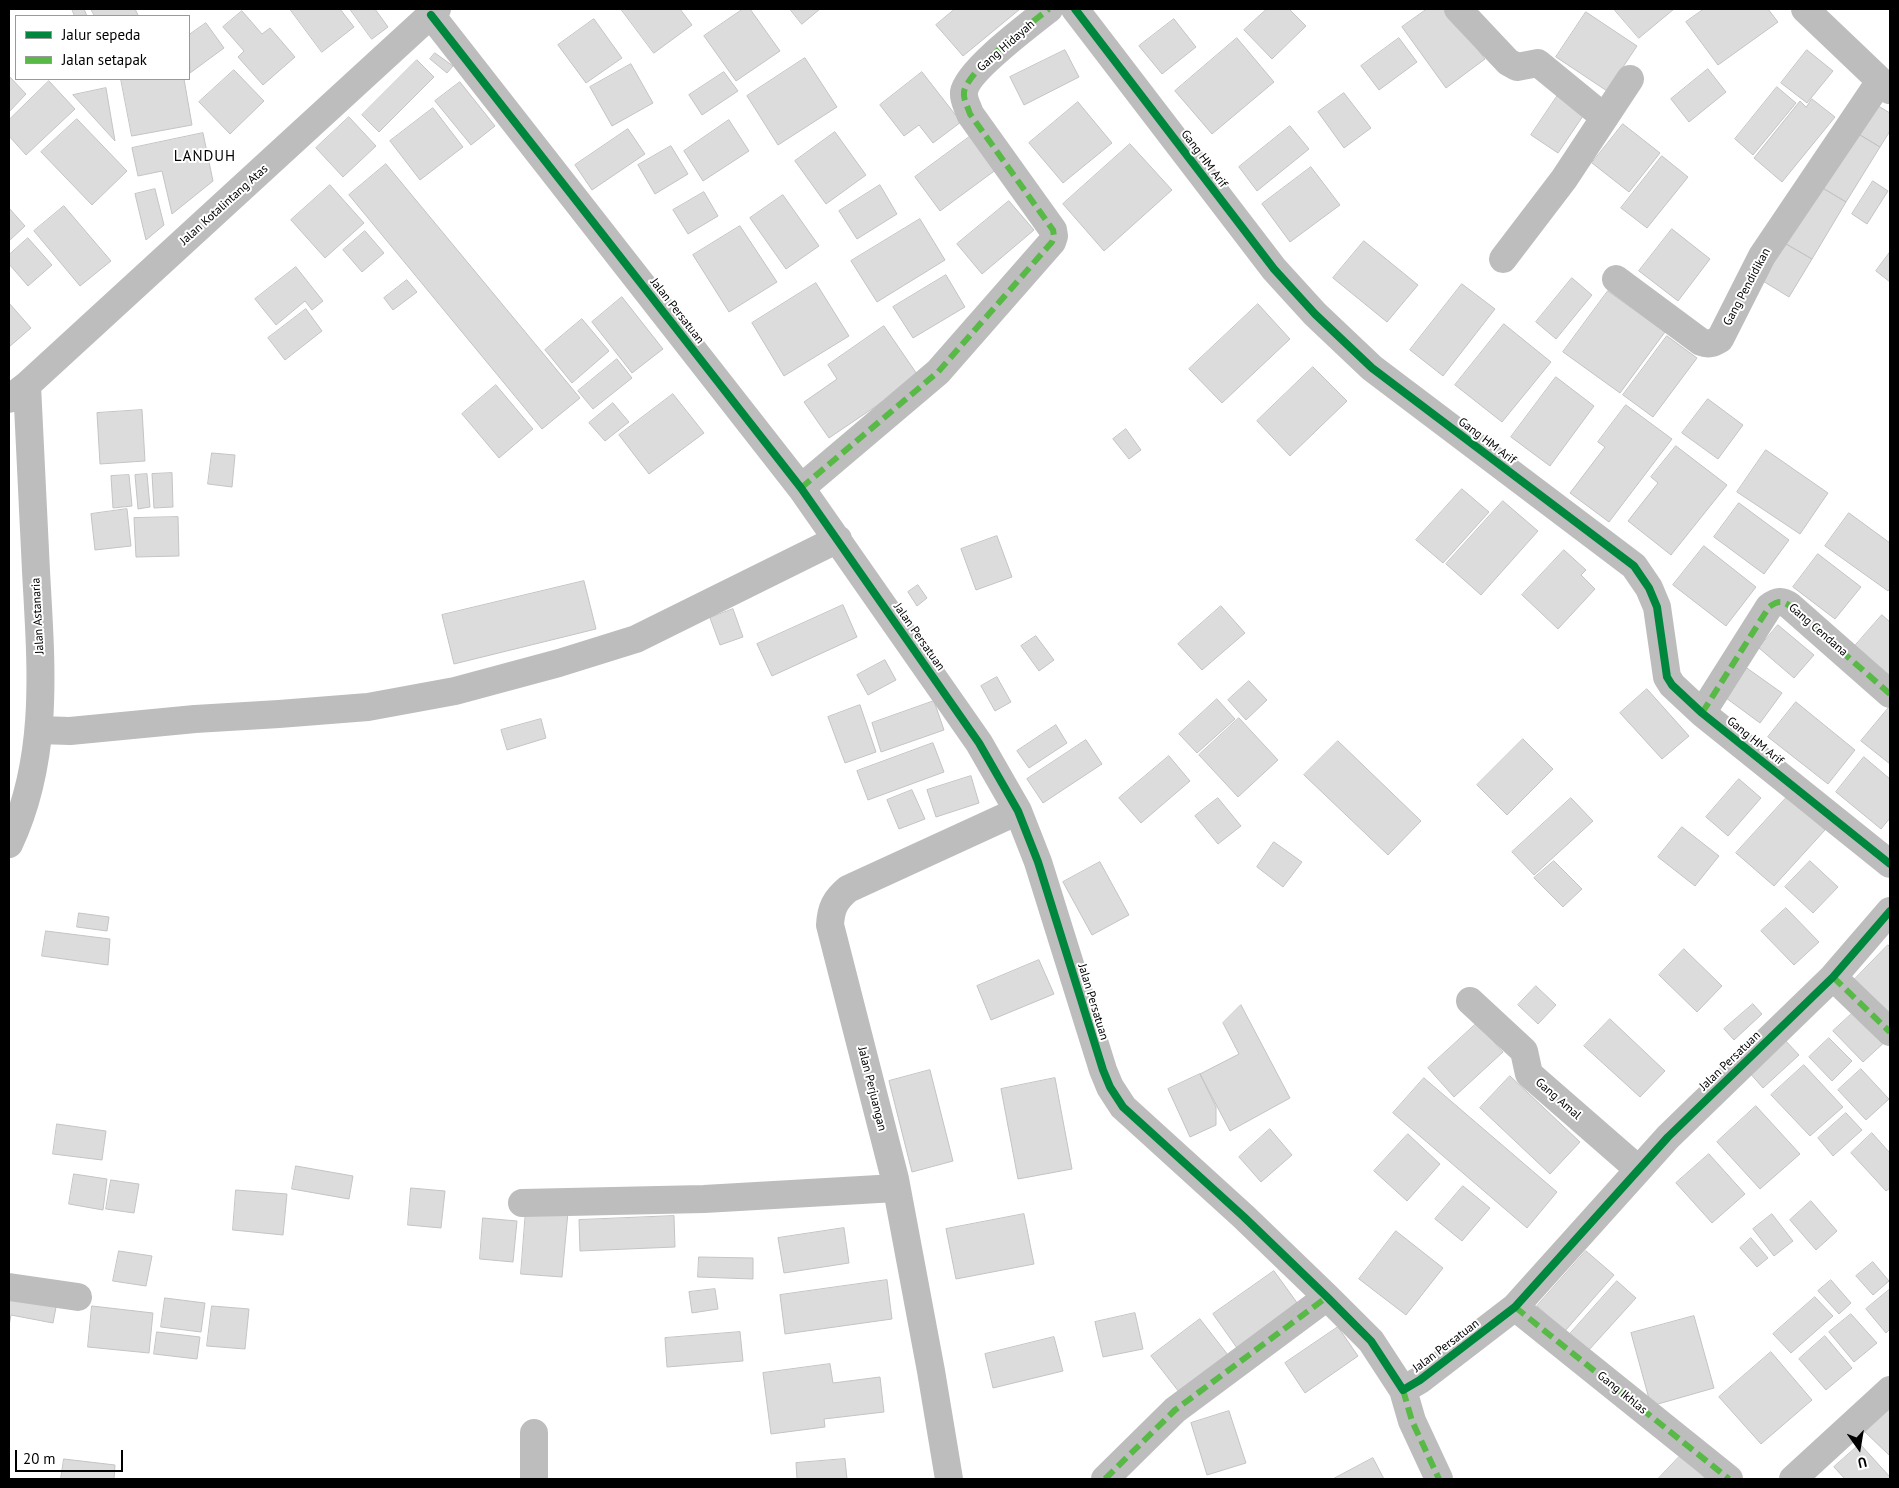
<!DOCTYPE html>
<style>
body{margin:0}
#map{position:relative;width:1899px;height:1488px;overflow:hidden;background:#fff;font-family:"PT Sans",sans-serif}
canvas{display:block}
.frame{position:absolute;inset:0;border:10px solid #000;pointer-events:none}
.legend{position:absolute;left:15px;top:15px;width:175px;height:65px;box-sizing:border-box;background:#fff;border:1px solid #999;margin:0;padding:6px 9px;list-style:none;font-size:15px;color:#000}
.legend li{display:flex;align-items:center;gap:10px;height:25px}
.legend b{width:25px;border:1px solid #999}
.north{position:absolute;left:1834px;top:1423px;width:50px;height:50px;-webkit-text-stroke:4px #fff;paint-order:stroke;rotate:167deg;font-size:14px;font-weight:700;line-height:20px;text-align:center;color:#000}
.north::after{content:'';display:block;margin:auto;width:18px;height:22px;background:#000;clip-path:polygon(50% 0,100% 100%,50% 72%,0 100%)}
.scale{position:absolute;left:15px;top:1450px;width:108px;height:22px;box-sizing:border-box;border:2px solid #000;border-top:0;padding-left:6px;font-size:15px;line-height:18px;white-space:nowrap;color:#000;-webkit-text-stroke:4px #fff;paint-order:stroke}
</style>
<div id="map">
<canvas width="1899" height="1488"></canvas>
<div class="frame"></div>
<ul class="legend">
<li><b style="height:6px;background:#00873e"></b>Jalur sepeda</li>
<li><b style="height:6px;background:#58b947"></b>Jalan setapak</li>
</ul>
<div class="north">U</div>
<div class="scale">20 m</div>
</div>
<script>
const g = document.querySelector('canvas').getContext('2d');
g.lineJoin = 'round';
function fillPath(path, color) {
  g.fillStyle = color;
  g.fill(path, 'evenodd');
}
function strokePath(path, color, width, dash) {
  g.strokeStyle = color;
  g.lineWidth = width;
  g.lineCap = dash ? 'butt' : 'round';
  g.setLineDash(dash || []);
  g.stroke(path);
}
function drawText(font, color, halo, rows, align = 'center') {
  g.font = font + ' "PT Sans",sans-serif';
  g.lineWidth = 4;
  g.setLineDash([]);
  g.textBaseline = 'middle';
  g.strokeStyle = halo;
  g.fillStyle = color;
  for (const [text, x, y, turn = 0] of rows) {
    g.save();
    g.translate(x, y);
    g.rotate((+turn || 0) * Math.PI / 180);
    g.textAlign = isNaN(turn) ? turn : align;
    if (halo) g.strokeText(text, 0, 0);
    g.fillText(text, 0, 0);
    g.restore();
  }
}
const building = new Path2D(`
 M72 9H84L87 16H75Z
 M91 9H135L138 15 135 16H95Z
 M290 9H340L354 27 322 52Z
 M350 9H375L388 27 372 39Z
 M621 9H680L692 25 654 53Z
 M743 9H750L780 51 736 81 704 36Z
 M790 9H820L802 24Z
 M955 9H1020L963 56 936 25Z
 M1267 9H1289L1306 26 1272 59 1244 30Z
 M1427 9H1447L1485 59 1446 88 1402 27Z
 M1614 9H1674L1639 38Z
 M1704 9H1768L1778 22 1718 65 1686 22Z
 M242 11 262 34 270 28 295 57 263 85 238 57 244 51 223 27Z
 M1586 12 1637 46 1607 91 1556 57Z
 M594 19 622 58 586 83 558 45Z
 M1174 19 1196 47 1162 74 1139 46Z
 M206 23 224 48 190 73 189 35Z
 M1237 38 1274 82 1212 134 1175 91Z
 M1399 38 1417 62 1379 90 1361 66Z
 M1065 50 1079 77 1024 105 1010 77Z
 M1807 50 1833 71 1807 103 1781 83Z
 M435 53 453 66 447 73 430 59Z
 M805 58 837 107 778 145 747 96Z
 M417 60 434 77 379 132 362 115Z
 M631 64 653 103 612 126 590 87Z
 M1708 69 1726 92 1689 122 1671 99Z
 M234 70 264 101 230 134 199 102Z
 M724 72 738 91 702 115 689 95Z
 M922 72 961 122 933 143 919 125 904 136 880 105Z
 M9 76 26 94 9 112Z
 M121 79H184L192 125 132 136Z
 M49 81 75 109 26 155 9 136V120Z
 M460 82 495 126 471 145 435 101Z
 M1777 87 1796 103 1753 155 1735 139Z
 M106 88 115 141 73 95Z
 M1344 93 1371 128 1344 148 1318 112Z
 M1558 95 1585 113 1558 153 1531 135Z
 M1812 99 1835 117 1782 182 1754 158 1800 101 1806 107Z
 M1078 102 1112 143 1063 183 1029 143Z
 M1875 104 1890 113V131L1880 147 1857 133Z
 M433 108 463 147 420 180 390 141Z
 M349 117 376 146 343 177 316 148Z
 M77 119 127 171 92 205 41 152Z
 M729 120 749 151 703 181 684 151Z
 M1623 124 1660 153 1629 192 1592 163Z
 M1290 126 1309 149 1257 191 1239 167Z
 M628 129 645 154 592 190 575 165Z
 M1850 129 1880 147 1846 202 1816 184Z
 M835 132 866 175 826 204 795 161Z
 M203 133 213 181 172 214 162 171 138 176 132 148Z
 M972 135 997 169 940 211 915 177Z
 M1130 144 1172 190 1104 251 1063 204Z
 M671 146 688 174 655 194 638 165Z
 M1662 156 1688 177 1647 228 1621 208Z
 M386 164 580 398 542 429 349 195Z
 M1311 167 1340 205 1290 242 1262 204Z
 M1873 181 1888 191 1867 224 1852 214Z
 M1816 184 1846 202 1812 259 1781 241Z
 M330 185 364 223 325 258 291 220Z
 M880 185 897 214 857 239 839 211Z
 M155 189 164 225 146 240 135 194Z
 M704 192 718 216 688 234 673 210Z
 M783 195 819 246 786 269 750 218Z
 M1009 201 1034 230 982 274 957 244Z
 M64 206 111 261 80 286 34 231Z
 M9 208 25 226 9 241Z
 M920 219 945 260 877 302 851 261Z
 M740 226 777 282 729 312 693 255Z
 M1672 229 1710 259 1678 301 1639 271Z
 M365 231 384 253 362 272 343 250Z
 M28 238 52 265 28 286 9 264V255Z
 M1364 241 1418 285 1387 322 1333 278Z
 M1781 241 1812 259 1789 297 1758 278Z
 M1890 252V282L1876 271Z
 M296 267 323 301 312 310 305 301 276 325 255 299Z
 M946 275 965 307 913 338 893 307Z
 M1572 278 1592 295 1556 339 1536 322Z
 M407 280 417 292 393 310 384 298Z
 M816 283 849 336 784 376 752 323Z
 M1462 284 1495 309 1443 376 1410 350Z
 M1608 291 1665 332 1620 393 1563 352Z
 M622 297 663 349 632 373 592 322Z
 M9 303 31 328 9 347Z
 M1258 304 1290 339 1222 403 1189 369Z
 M306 309 322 331 285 360 268 338Z
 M582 319 609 351 572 383 545 350Z
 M1504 324 1551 362 1502 422 1455 385Z
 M884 326 919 377 829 438 804 402 837 379 828 365Z
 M1667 336 1697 358 1653 417 1623 395Z
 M617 359 632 378 593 409 578 391Z
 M1313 367 1347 401 1290 456 1257 421Z
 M1556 377 1594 406 1550 466 1511 437Z
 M496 385 533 429 499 458 462 414Z
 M673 394 704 433 649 474 619 435Z
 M1708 399 1743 425 1718 459 1682 433Z
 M613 403 629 422 605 441 589 423Z
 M1626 405 1672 439 1609 522 1570 493 1605 447 1598 442Z
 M142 410 145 461 100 464 97 413Z
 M1126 429 1141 450 1129 459 1113 439Z
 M1676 446 1727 485 1671 555 1628 521 1658 483 1651 477Z
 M1766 450 1828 493 1800 534 1737 492Z
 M212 453 235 455 232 487 208 484Z
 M172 473 173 507 154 508 152 474Z
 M147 474 150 507 138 509 135 475Z
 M129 475 132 506 113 508 111 476Z
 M1462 489 1489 512 1443 563 1416 540Z
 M1503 501 1538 531 1481 595 1446 564Z
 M1739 503 1789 540 1764 574 1714 537Z
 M127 509 131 546 95 550 91 514Z
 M1849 513 1890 543V588L1888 591 1825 546Z
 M178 517 179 556 136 557 134 518Z
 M997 536 1012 577 976 590 961 549Z
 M1704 546 1756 587 1726 626 1673 585Z
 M1564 550 1586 570 1581 575 1595 589 1558 629 1522 595Z
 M1818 554 1861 587 1835 619 1793 587Z
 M584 581 596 629 454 664 442 615Z
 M918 585 927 598 917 606 908 592Z
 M843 605 857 637 772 676 757 644Z
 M1221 606 1245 633 1202 670 1178 644Z
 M733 609 743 637 720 645 710 618Z
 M1882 615 1890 622V680L1854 647Z
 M1778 625 1814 655 1794 678 1759 648Z
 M1036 636 1054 660 1039 671 1021 646Z
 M885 660 896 680 868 695 857 675Z
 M1744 666 1782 693 1760 723 1722 695Z
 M997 677 1011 702 995 711 981 686Z
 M1249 681 1267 700 1246 720 1228 700Z
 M1647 689 1689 736 1662 759 1620 713Z
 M1217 699 1235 719 1197 753 1179 734Z
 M934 701 944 730 881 752 872 723Z
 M1796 702 1855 750 1828 784 1768 737Z
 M860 705 876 752 845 763 828 717Z
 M1890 706V764L1861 741Z
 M1239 718 1278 760 1238 797 1199 755Z
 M541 719 546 738 507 750 501 730Z
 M1056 725 1067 743 1029 768 1017 751Z
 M1523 739 1553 769 1507 815 1477 785Z
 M1086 740 1102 764 1043 803 1027 779Z
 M1338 741 1421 821 1388 855 1304 775Z
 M933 743 944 772 868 800 857 771Z
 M1169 756 1190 781 1141 823 1119 798Z
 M1864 757 1890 779V818L1881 829 1836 792Z
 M971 776 979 803 936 817 927 790Z
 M1739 779 1761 798 1728 836 1706 817Z
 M912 790 925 819 899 829 887 800Z
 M1787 797 1825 830 1774 886 1736 853Z
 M1218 798 1241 826 1218 844 1195 816Z
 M1571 798 1593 821 1534 875 1512 852Z
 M1682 827 1719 856 1695 886 1658 857Z
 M1274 842 1302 862 1283 887 1257 867Z
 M1554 861 1582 889 1563 907 1534 878Z
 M1810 861 1838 887 1813 913 1785 887Z
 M1100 862 1129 915 1092 935 1063 882Z
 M1786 908 1819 942 1794 965 1761 931Z
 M79 913 109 917 107 931 77 927Z
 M46 931 110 939 108 965 42 956Z
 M1888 945 1890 947V1018L1853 981Z
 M1684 949 1722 986 1697 1012 1659 975Z
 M1039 960 1054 994 991 1020 977 986Z
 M1536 986 1556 1005 1538 1024 1518 1005Z
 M1753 1004 1762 1014 1734 1040 1724 1029Z
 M1241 1005 1290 1098 1230 1131 1200 1074 1239 1054 1223 1023Z
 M1858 1008 1888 1039 1863 1062 1833 1031Z
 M1610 1019 1665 1071 1640 1097 1584 1046Z
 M1477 1023 1503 1052 1454 1097 1428 1068Z
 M1783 1038 1799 1055 1763 1088 1748 1071Z
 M1829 1038 1852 1061 1832 1081 1809 1057Z
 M1804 1065 1843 1107 1810 1136 1771 1095Z
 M1861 1069 1889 1099 1866 1120 1838 1090Z
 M930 1070 953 1161 912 1172 889 1081Z
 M1200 1074 1216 1107V1125L1190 1137 1168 1089Z
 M1510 1076 1580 1142 1550 1174 1480 1108Z
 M1055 1078 1072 1169 1018 1179 1001 1089Z
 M1424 1078 1557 1192 1527 1228 1393 1113Z
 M1756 1106 1800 1154 1760 1189 1717 1142Z
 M1846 1113 1862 1130 1833 1156 1818 1138Z
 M57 1124 106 1131 102 1160 53 1154Z
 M1270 1129 1292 1155 1261 1182 1239 1157Z
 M1872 1133 1890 1153V1188L1886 1191 1851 1153Z
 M1408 1134 1440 1164 1407 1201 1374 1171Z
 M1709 1154 1745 1194 1712 1223 1676 1183Z
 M296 1166 353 1176 349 1199 292 1189Z
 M74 1174 107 1179 103 1210 69 1204Z
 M111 1180 139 1184 134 1213 106 1209Z
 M1463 1186 1490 1208 1462 1241 1435 1219Z
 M411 1188 445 1191 441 1228 408 1225Z
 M236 1190 287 1194 283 1235 233 1230Z
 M1811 1201 1837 1231 1816 1250 1790 1220Z
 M526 1209 568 1212 562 1277 521 1274Z
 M1024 1214 1034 1264 956 1279 946 1229Z
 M1772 1214 1793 1241 1774 1256 1753 1229Z
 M674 1216 675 1247 580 1251 579 1220Z
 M483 1218 517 1221 513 1262 480 1259Z
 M844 1228 849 1263 784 1273 778 1238Z
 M1396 1231 1443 1268 1406 1315 1359 1279Z
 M1751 1238 1768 1258 1757 1267 1740 1248Z
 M119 1251 152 1256 146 1286 113 1281Z
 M1586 1251 1614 1275 1565 1331 1537 1306Z
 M699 1257 753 1258V1279L698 1277Z
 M1873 1262 1889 1281 1873 1295 1856 1276Z
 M1274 1271 1298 1304 1237 1348 1213 1314Z
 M887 1280 892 1319 785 1334 780 1295Z
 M1831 1280 1851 1303 1839 1314 1818 1291Z
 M1617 1281 1636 1298 1588 1351 1569 1335Z
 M715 1289 718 1309 692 1313 689 1292Z
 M1890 1289V1329L1886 1333 1866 1309Z
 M9 1293 57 1302 53 1323 11 1315 9 1326Z
 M1815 1297 1833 1316 1791 1353 1773 1334Z
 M165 1298 205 1303 201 1332 161 1327Z
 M92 1306 153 1313 149 1353 88 1347Z
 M212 1306 249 1309 245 1349 207 1346Z
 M1135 1313 1143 1349 1103 1357 1095 1322Z
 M1851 1314 1877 1343 1854 1362 1829 1332Z
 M1694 1316 1714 1388 1651 1406 1631 1333Z
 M1200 1319 1228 1355 1179 1392 1151 1356Z
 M1338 1327 1358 1356 1305 1393 1285 1363Z
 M157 1332 200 1337 197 1359 154 1354Z
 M740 1332 743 1361 667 1367 665 1338Z
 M1825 1336 1852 1368 1826 1390 1799 1359Z
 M1054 1337 1063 1371 993 1388 985 1354Z
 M1771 1352 1812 1400 1761 1444 1719 1397Z
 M830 1364 833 1383 880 1377 884 1412 824 1419 825 1427 771 1434 763 1373Z
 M1890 1409V1456L1864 1431Z
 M1229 1411 1246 1463 1207 1475 1191 1423Z
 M1860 1444 1890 1477V1479H1845L1834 1467Z
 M1681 1455 1705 1478 1704 1479H1658Z
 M1373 1458 1384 1479H1333Z
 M64 1459 115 1465 114 1479H61Z
 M845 1459 847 1479H797L796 1463Z`);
const minor = new Path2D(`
 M1075 9 1274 269 1315 314 1372 368 1634 566 1649 588 1657 607 1667 677 1672 685 1702 713 1890 864
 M1458 9 1508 62 1517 67 1538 63 1604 117
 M1805 9 1890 90
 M431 15 801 488 979 743 1018 811 1038 862 1103 1070 1110 1087 1123 1107 1244 1217 1327 1297 1371 1341 1403 1390 1420 1380 1515 1307 1668 1137 1833 977 1890 911
 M1503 259 1564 179 1630 79
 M1616 279 1701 342C1709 345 1713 343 1720 339L1762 256 1880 81
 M9 399 27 385 437 9
 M801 488 938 372 1052 242 1054 236 1053 230 970 114C968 107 963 100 964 92 967 71 1030 24 1049 9
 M1702 713 1769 607C1777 601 1782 600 1790 606L1890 694
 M39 730 70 731 195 719 279 714 368 707 455 691 559 663 636 639 838 539
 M9 844C50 757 41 664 36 571 33 509 30 447 27 385
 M1833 977 1890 1032
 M1470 1001 1524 1051 1529 1074 1638 1169
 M522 1203 704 1199 896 1188
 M9 1287 78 1297
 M1515 1307 1729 1479
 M1403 1390 1412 1421 1439 1479
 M534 1479V1433
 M949 1479 931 1371 895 1179 830 925C831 908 835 900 848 889L1018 811
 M1105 1479 1175 1410 1327 1297
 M1793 1479 1890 1390`);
const quiet = new Path2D(`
 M801 488 938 372 1052 242 1054 236 1053 230 970 114C968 107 963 100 964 92 967 71 1030 24 1049 9
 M1702 713 1769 607C1777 601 1782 600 1790 606L1890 694
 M1833 977 1890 1032
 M1515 1307 1729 1479
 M1403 1390 1412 1421 1439 1479
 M1105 1479 1175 1410 1327 1297`);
const cycleway = new Path2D(`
 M1075 9 1274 269 1315 314 1372 368 1634 566 1649 588 1657 607 1667 677 1672 685 1702 713 1890 864
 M431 15 801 488 979 743 1018 811 1038 862 1103 1070 1110 1087 1123 1107 1244 1217 1327 1297 1371 1341 1403 1390 1420 1380 1515 1307 1668 1137 1833 977 1890 911`);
const streetNames = [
 ["Gang Hidayah",1006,46,-41],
 ["Gang HM Arif",1204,159,53],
 ["Jalan Kotalintang Atas",224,205,-42],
 ["Gang Pendidikan",1747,287,-62],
 ["Jalan Persatuan",677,311,52],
 ["Gang HM Arif",1487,441,37],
 ["Jalan Astanaria",38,616,-93],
 ["Gang Cendana",1818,630,41],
 ["Jalan Persatuan",919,637,55],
 ["Gang HM Arif",1755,741,39],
 ["Jalan Persatuan",1093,1002,73],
 ["Jalan Persatuan",1730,1061,-44],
 ["Jalan Perjuangan",872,1089,76],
 ["Gang Amal",1558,1099,41],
 ["Jalan Persatuan",1446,1346,-37],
 ["Gang Ikhlas",1622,1393,39]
];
const quarterNames = [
 ["LANDUH",205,157]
];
fillPath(building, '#dcdcdc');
strokePath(building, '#c4c4c4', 1);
strokePath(minor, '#bdbdbd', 28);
strokePath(quiet, '#58b947', 6, [12, 6]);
strokePath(cycleway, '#00873e', 8);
drawText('12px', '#000', '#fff', streetNames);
g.letterSpacing = '1px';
drawText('15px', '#000', '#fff', quarterNames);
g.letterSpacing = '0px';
</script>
